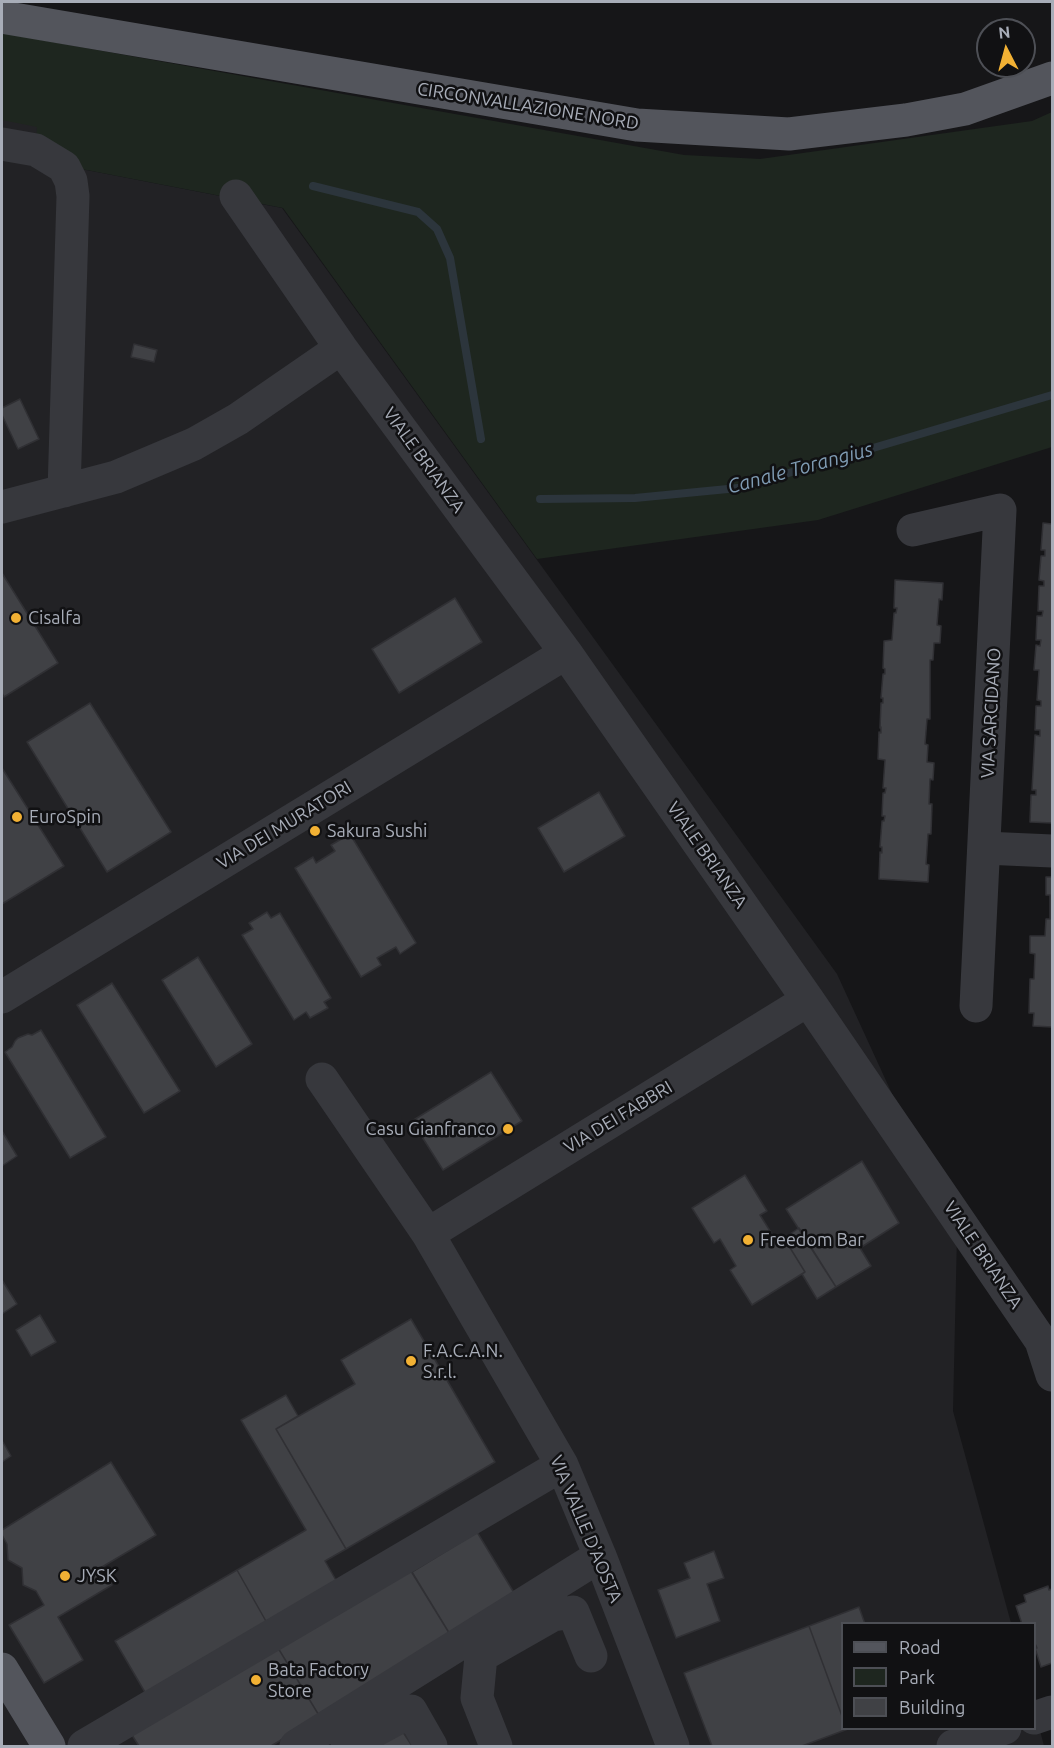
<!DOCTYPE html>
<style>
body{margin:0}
#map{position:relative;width:1054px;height:1748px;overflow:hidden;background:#161618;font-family:Ubuntu,sans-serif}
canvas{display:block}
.frame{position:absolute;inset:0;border:3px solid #a8adb8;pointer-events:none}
.legend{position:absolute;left:841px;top:1622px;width:195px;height:108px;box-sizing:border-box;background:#111113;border:2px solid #4d4f55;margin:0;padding:8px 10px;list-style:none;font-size:18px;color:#a8adb8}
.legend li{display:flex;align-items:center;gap:12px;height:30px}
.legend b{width:30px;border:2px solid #4d4f55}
.north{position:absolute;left:976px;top:18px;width:60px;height:60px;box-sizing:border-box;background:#111113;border:2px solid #4d4f55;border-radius:50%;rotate:354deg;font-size:16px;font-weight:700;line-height:24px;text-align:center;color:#a8adb8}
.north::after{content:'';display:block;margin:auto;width:21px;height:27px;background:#f2b134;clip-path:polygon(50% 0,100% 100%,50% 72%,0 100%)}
</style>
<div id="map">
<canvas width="1054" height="1748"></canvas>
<div class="frame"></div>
<ul class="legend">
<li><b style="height:8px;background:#53555c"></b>Road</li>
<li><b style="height:16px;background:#1e261f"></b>Park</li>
<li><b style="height:16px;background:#404145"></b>Building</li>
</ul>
<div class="north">N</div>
</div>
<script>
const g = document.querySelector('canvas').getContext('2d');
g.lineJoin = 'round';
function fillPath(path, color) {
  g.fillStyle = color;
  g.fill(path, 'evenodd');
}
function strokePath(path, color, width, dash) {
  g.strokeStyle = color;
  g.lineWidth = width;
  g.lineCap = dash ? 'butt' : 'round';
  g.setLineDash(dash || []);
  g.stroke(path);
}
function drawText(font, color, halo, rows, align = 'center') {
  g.font = font + ' Ubuntu,sans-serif';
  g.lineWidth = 5;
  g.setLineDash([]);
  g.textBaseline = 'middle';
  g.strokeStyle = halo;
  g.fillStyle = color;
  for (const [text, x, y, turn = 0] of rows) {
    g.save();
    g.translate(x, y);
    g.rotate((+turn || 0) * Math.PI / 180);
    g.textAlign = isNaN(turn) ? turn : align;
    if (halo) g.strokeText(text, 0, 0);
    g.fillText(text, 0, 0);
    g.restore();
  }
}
const built = new Path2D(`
 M2 108 39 115 35 160 282 208 837 974 957 1235 953 1411 1011 1623 842 1624V1728H1034L1035 1711 1044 1746H2Z`);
const green = new Path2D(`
 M2 33 684 155 760 159 1032 121 1052 112V447L818 520 537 559 283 208 35 160 37 127 2 120Z`);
const stream = new Path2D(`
 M313 186 418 212 437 229 450 258 481 439
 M540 499 635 498 738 488 1052 395`);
const building = new Path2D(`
 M134 344 157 350 154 362 131 357Z
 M20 399 39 439 18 449 2 415V408Z
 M1043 523 1052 524V823L1030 822 1031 795H1036V790H1032L1035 735 1040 736V730H1035L1036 706H1041V701L1037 700 1039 670H1034L1036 645 1040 646 1041 640H1036L1037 616H1042L1043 611H1038L1039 586H1044V581L1039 580 1041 556H1045V550H1041Z
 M2 573 58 663 4 697 2 693Z
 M895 580 943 583 942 600 939 599 937 625 941 626 940 643H934L933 660H930V719H927L925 744 928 745 927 762 934 763 933 780 930 779 929 804H932L931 834H928L926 864 929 865 928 882 879 879 880 852 882 853V847H880L882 821H884L885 816H882L883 793H885L886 788H883L885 760 878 759 879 732 881 733V727L880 728 881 703H883V698H881L883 674H885V669L883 668 884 641 892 640 894 613H896L897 608H894Z
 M455 598 482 642 399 693 372 649Z
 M90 703 171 832 107 872 27 742Z
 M2 768 64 866 2 904Z
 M599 792 625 836 564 872 538 828Z
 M350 834 416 943 400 954 396 947 377 958 381 965 361 977 295 868 313 857 316 863 335 851 331 845Z
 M1046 877H1052V1027L1033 1026 1034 1013H1029L1030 979H1034L1035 954 1030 953V936H1045L1046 919H1050V895H1046Z
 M267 912 271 918 280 913 331 998 324 1002 328 1008 310 1018 306 1012 294 1020 242 935 253 929 249 923Z
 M198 957 252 1044 216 1067 162 980Z
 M112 983 180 1091 144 1113 77 1005Z
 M41 1030 106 1137 70 1158 5 1052 12 1047 15 1041 18 1038 28 1034 32 1035Z
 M491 1072 522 1121 443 1170 412 1121Z
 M2 1131 17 1156 2 1166Z
 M862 1161 899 1223 860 1248 871 1266 836 1287 786 1209Z
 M745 1175 767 1211 760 1215 777 1242 784 1238 805 1272 752 1305 730 1270 736 1266 720 1239 714 1243 692 1208Z
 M799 1228 836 1287 817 1299 802 1274 805 1272 784 1238Z
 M2 1280 17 1304 2 1314Z
 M40 1315 56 1342 31 1356 16 1330Z
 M411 1319 495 1462 346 1549 276 1429 355 1384 341 1360Z
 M286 1395 298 1416 276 1429 346 1549 325 1561 337 1582 267 1623 237 1570 306 1530 241 1420Z
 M3 1442 11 1456 2 1462V1443Z
 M111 1462 156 1535 102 1567 112 1585 58 1617 83 1660 44 1683 9 1625 44 1605 36 1591 23 1585 22 1568 8 1560 7 1544 2 1535V1530Z
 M477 1532 516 1596 451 1636 412 1572Z
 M714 1551 724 1578 707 1584 720 1621 676 1638 658 1590 690 1578 684 1563Z
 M406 1563 451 1636 320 1717 275 1643Z
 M237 1570 267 1623 146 1694 115 1641Z
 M1048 1586 1049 1590 1052 1589V1663L1041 1667 1035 1648H1037L1034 1641V1624H1022L1016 1606 1026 1602 1024 1595Z
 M859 1607 865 1624H842V1716L809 1626Z
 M809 1626 842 1716V1728L848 1729 802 1746H712L684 1673Z
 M275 1643 320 1717 271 1746H139L130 1732Z
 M401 1729 412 1746H372Z`);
const minor = new Path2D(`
 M2 144 36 150 64 167 71 181 73 196 64 491
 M236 196 341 348 566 653 808 1000 1041 1341 1052 1375
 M2 507 116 477 194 444 238 419 341 348
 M913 530 1000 510 976 1006
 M984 848 1052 851
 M2 997 566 653
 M322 1079 428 1234 562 1465 600 1556 673 1746
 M428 1234 808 1000
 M1034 1718 1052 1712
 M84 1746 562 1465
 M296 1746 600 1556
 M347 1746 411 1711 431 1746
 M496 1746 477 1698 481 1656 553 1615 573 1612 591 1656
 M953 1746 1005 1728`);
const major = new Path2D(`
 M2 17 637 125 789 134 906 120 965 109 1052 78
 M2 1669 49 1746`);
const markers = [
 [16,618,6,"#f2b134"],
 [17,817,6,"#f2b134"],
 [315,831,6,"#f2b134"],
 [508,1129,6,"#f2b134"],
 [748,1240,6,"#f2b134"],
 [411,1361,6,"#f2b134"],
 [65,1576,6,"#f2b134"],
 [256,1680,6,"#f2b134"]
];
const streetNames = [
 ["CIRCONVALLAZIONE NORD",528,106,9],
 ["VIALE BRIANZA",424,460,54],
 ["VIA SARCIDANO",991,713,-87],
 ["VIA DEI MURATORI",284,825,-31],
 ["VIALE BRIANZA",707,855,55],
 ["VIA DEI FABBRI",618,1117,-31],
 ["VIALE BRIANZA",983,1255,56],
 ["VIA VALLE D'AOSTA",586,1529,67]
];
const poiNames = [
 ["Cisalfa",28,618],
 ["EuroSpin",29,817],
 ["Sakura Sushi",327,831],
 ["Casu Gianfranco",496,1129,"right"],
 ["Freedom Bar",760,1240],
 ["F.A.C.A.N.",423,1351],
 ["S.r.l.",423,1372],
 ["JYSK",77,1576],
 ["Bata Factory",268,1670],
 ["Store",268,1691]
];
const waterNames = [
 ["Canale Torangius",800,468,-15]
];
fillPath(built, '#222225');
fillPath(green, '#1e261f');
strokePath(stream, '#2c353c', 8);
fillPath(building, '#404145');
strokePath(building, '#303034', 1.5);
strokePath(minor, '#37383d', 33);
strokePath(major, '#53555c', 33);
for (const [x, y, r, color] of markers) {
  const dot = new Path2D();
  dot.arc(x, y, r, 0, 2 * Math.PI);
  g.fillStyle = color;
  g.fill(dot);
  strokePath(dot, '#111113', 2);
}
drawText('18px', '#a8adb8', '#111113', streetNames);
drawText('18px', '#a8adb8', '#111113', poiNames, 'left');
drawText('italic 20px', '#7f9bb3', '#111113', waterNames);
</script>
